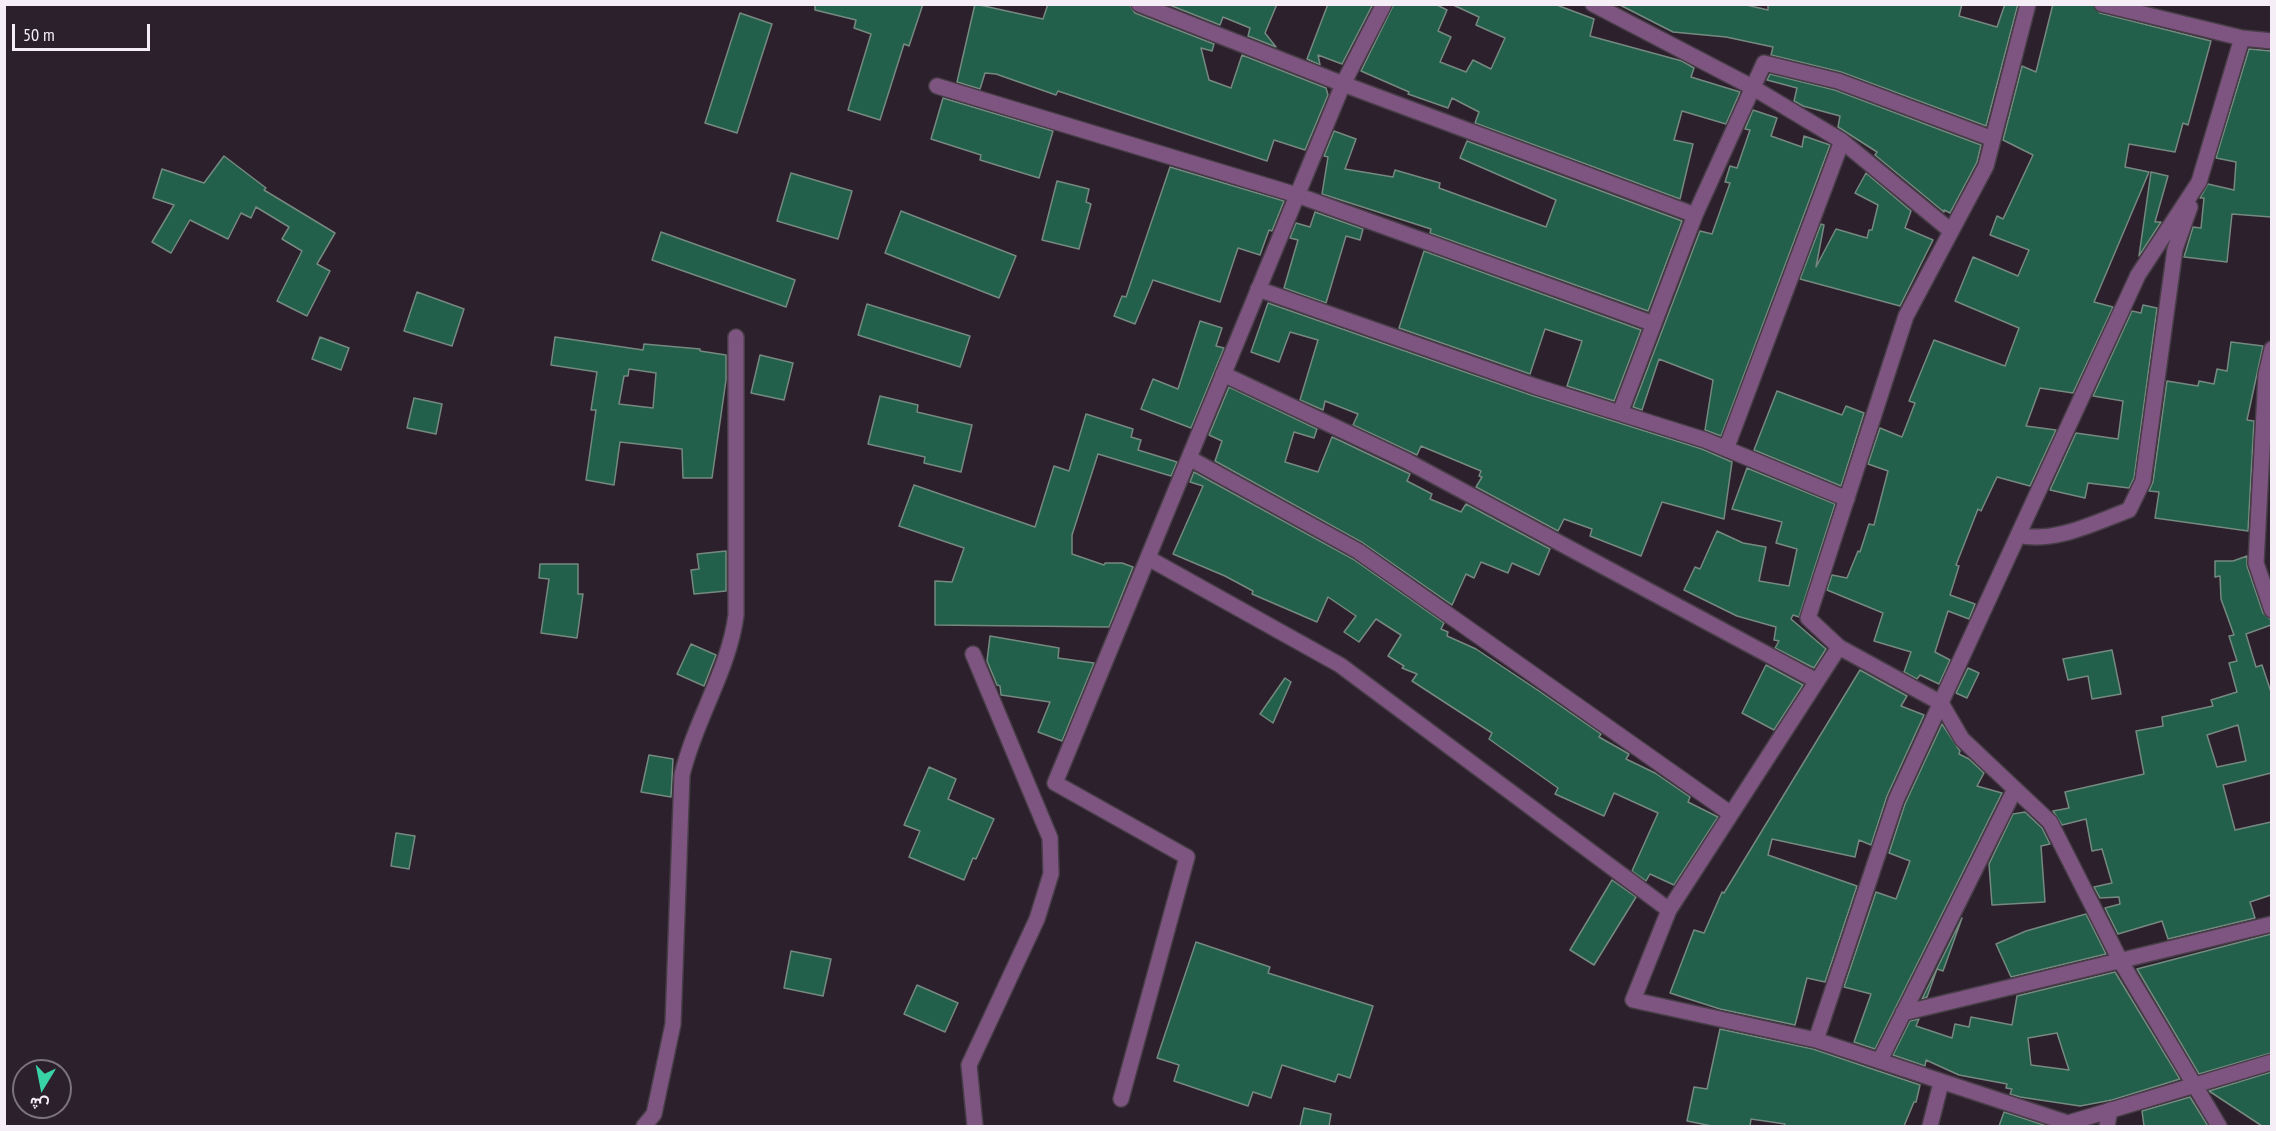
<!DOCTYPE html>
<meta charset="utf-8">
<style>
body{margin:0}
#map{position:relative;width:2276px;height:1131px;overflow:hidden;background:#2b202b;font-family:"PT Sans Narrow",Vazirmatn,sans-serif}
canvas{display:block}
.frame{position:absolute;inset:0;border:6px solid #f5eef6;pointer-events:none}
.north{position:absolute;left:12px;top:1059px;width:60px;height:60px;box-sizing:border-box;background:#2b202b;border:2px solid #7c727c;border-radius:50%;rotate:190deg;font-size:16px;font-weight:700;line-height:24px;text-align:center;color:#f5eef6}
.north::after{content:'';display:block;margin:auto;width:21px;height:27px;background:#39d4a5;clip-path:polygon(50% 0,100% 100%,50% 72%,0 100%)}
.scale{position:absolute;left:12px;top:24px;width:138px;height:27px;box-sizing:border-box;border:3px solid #f5eef6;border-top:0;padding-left:8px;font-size:18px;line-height:21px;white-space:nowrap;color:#f5eef6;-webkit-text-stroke:4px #2b202b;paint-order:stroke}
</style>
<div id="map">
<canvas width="2276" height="1131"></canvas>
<div class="frame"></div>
<div class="north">ش</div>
<div class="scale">50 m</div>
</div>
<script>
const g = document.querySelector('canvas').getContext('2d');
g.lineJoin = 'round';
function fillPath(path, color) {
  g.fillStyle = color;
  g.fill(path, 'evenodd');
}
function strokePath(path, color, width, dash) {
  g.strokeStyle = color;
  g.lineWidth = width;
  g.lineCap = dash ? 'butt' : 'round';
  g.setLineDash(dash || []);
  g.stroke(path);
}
const building = new Path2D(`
 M815 4H923L909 46 904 44 880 120 848 110 871 34 854 28 856 20 815 10Z
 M975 4 1043 19 1048 4H1129L1135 13 1214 44 1212 51 1201 48 1209 80 1231 88 1242 55 1326 88 1328 95 1305 150 1274 140 1267 161 1058 91 1056 95 996 74 985 73 980 89 957 82Z
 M1167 4H1277L1265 33 1276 47 1248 36 1250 28 1223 17 1220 25Z
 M1328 4H1373L1342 64 1318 55 1320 65 1307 59Z
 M1394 4H1435L1447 10 1438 31 1451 37 1440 62 1466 72 1473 60 1491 69 1505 38 1476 25 1479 17 1451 4H1554L1594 19 1590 36 1682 61 1694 68 1691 77 1740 92 1726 124 1682 111 1674 140 1693 144 1680 199 1475 123 1479 112 1452 98 1448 108 1408 94 1409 92 1361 71Z
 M1618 4H1742L1768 10V4H1962L1959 16 1997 27 2005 4H2018L1986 126 1841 72 1771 55 1773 47 1726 37 1673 32Z
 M2053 4H2093L2100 13 2211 41 2188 125 2183 123 2175 152 2129 144 2125 167 2149 172 2094 302 2113 307 2073 393 2040 388 2026 426 2056 430 2030 486 1997 477 1981 511 1978 509 1956 565 1959 566 1950 595 1975 604 1969 619 1948 611 1935 652 1950 660 1939 684 1920 675 1917 679 1904 672 1911 652 1874 641 1883 613 1827 590 1832 575 1847 578 1858 551 1860 552 1869 524 1874 525 1888 471 1868 464 1880 428 1902 437 1915 403 1909 401 1934 340 2005 366 2019 328 1955 301 1973 257 2018 276 2029 250 1990 235 1997 216 2003 219 2033 155 2003 140 2022 66 2036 72Z
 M740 13 772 24 737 133 705 123Z
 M2249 49 2271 51V217L2232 214 2227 262 2184 257 2193 227 2201 228 2204 198H2200L2208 184 2234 190 2236 162 2216 158Z
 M1770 74 1835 90 1981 145 1977 162 1950 213 1944 210V212L1875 155 1877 152 1838 127 1840 116 1803 106 1794 101 1797 88 1767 80Z
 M943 98 1053 131 1039 178 980 160 981 155 931 139Z
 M1753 110 1777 118 1771 136 1802 147 1804 136 1830 145 1721 436 1705 430 1713 380 1659 359 1642 410 1633 407 1700 231 1712 234 1730 183 1725 182 1730 166 1737 168 1750 130 1745 129Z
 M1334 131 1356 139 1345 169 1393 177 1395 170 1440 183 1439 188 1546 227 1556 200 1460 158 1467 141 1682 221 1648 311 1430 233 1431 229 1322 194 1328 157 1324 156Z
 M224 156 266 188 264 190 335 233 317 264 330 271 307 316 277 301 302 251 282 239 289 227 256 207 251 218 241 213 228 239 190 220 171 253 152 242 174 205 153 198 162 169 204 183Z
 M1170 167 1284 201 1272 231 1269 230 1260 255 1238 248 1220 302 1153 280 1135 324 1114 316 1122 296 1126 297Z
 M2151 172 2168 176 2155 222H2161L2139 256Z
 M791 173 852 191 838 239 777 221Z
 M1866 173 1911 211 1905 228 1933 240 1900 306 1800 279 1821 224 1824 225 1816 267 1836 229 1867 238 1869 230H1872L1878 205 1855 193Z
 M1057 181 1089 189 1086 202 1091 204 1079 249 1042 240Z
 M901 211 1016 256 999 298 885 253Z
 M1315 212 1363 229 1360 240 1346 236 1326 303 1284 288 1298 240 1290 238 1296 223 1310 227Z
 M661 232 795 280 786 307 652 260Z
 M1424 251 1641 330 1614 401 1567 386 1582 341 1545 329 1530 374 1399 328Z
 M417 292 464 309 452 346 404 331Z
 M1268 303 1531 395 1702 449 1732 462 1724 519 1662 502 1641 556 1590 536 1592 529 1564 519 1558 531 1476 487 1482 477 1479 476 1481 471 1421 446 1417 455 1353 425 1358 414 1325 401 1323 410 1300 400 1318 340 1290 332 1279 362 1251 352Z
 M867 304 970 336 960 367 858 335Z
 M2143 305 2157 308 2134 478 2129 488 2088 483 2085 498 2050 490 2076 433 2118 439 2123 401 2093 396 2132 311 2141 313Z
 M1200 321 1222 328 1216 346 1224 348 1191 428 1141 409 1153 379 1178 389Z
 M320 337 349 348 341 370 312 359Z
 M555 337 643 350 644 344 700 349V351L726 355V380L712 478H683L682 449 620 442 614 485 586 480 596 410H591L597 372 551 365ZM629 369 656 373 653 408 619 404 624 376H628Z
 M2231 342 2263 346 2247 420 2254 421 2248 531 2155 518 2159 492 2149 491 2153 482 2167 381 2198 386 2199 381 2214 384 2217 369 2227 371Z
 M760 355 793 363 784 400 751 393Z
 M1229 387 1317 429 1314 438 1294 432 1285 462 1318 472 1332 437 1341 441 1410 474 1407 481 1432 494 1430 499 1461 512 1466 504 1550 549 1539 575 1512 563 1508 573 1481 562 1474 578 1466 574 1452 605 1363 543 1215 461 1222 441 1209 435Z
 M1777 391 1842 415 1846 406 1864 413 1841 486 1754 450Z
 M880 396 918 405 917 412 972 425 961 472 924 463 925 457 868 444Z
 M414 398 442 404 436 434 407 428Z
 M1086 414 1133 429 1131 437 1141 440 1138 450 1177 462 1171 476 1098 454 1072 535V554L1104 565 1105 563H1122L1133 567 1109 627 935 625V581L952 582 964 548 899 526 914 485 1035 527 1054 466 1069 471Z
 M1747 468 1835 504 1799 617 1793 615 1791 619 1826 649 1814 668 1775 648 1779 641 1774 640 1776 627 1737 616 1684 590 1695 567 1700 569 1717 531 1743 543 1766 547 1759 581 1789 586 1797 549 1776 543 1782 522 1732 509Z
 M1194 472 1353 559 1444 623 1441 629 1448 632 1447 636 1476 649 1539 691 1601 734 1599 737 1629 754 1626 759 1655 773 1690 797 1688 802 1718 817 1674 885 1650 874 1646 881 1632 871 1658 813 1614 793 1604 816 1555 794 1558 788 1489 739 1492 733 1412 681 1417 674 1402 668 1404 666 1388 656 1401 635 1376 619 1359 642 1344 632 1356 616 1328 597 1317 622 1252 594 1253 591 1225 576 1173 554 1203 486 1190 482Z
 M726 551V591L694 594 691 570 699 569 697 554Z
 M2247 556V566L2263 613 2271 620V625L2246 634 2256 667 2262 665 2271 692V773L2223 785 2235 830 2271 822V895L2250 902 2255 918 2168 939 2162 921 2118 934 2105 908 2120 904 2119 897 2100 898 2094 887 2112 883 2102 849 2092 851 2086 819 2062 825 2053 811 2069 808 2065 792 2144 774 2136 731 2163 726 2162 717 2213 706 2211 700 2237 692 2229 663 2237 661 2229 636 2234 635 2221 599 2220 576 2215 577V561H2233ZM2238 725 2246 761 2217 767 2207 735Z
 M540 564H578V594H583L577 638 541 633 549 579 539 578Z
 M990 636 1059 648 1058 658 1094 663 1062 741 1038 732 1050 702 1001 695 1000 686 997 685 987 661Z
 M691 644 716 655 704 686 677 674Z
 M2112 650 2121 694 2092 699 2088 676 2068 680 2063 659Z
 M1766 665 1803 685 1774 730 1742 713Z
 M1968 668 1979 673 1967 698 1956 693Z
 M1860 670 1907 696 1901 706 1924 715 1887 796 1871 845 1859 840 1855 857 1772 839 1768 855 1857 886 1825 982 1807 978 1795 1025 1720 1009 1670 993 1694 930 1704 933 1722 892 1724 893Z
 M1285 678 1291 682 1273 723 1260 714Z
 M1942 724 1960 751 1959 754 1969 759 1984 773 1977 786 2002 793 1875 1049 1854 1042 1871 994 1844 987 1876 892 1896 899 1910 861 1889 853 1905 804Z
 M649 755 673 759 671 797 641 792Z
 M929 767 956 779 948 799 994 819 976 859 973 858 964 880 909 857 920 831 904 825Z
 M2025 812 2042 828 2050 844 2041 846 2045 902 1992 905 1989 864 2013 814Z
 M396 833 415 836 409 869 391 866Z
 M1612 880 1636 897 1594 965 1570 950Z
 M2086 914 2106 954 2011 977 1996 944 2026 931Z
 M1962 918 1943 971 1937 969 1927 997 1922 999Z
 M2271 934V1053L2199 1074 2137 969Z
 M1196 942 1270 967 1268 973 1373 1006 1350 1078 1338 1074 1335 1082 1282 1065 1271 1098 1253 1092 1248 1106 1174 1081 1179 1065 1157 1058Z
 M791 951 831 959 823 996 784 988Z
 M2115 972 2180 1079 2112 1100 2080 1106 2020 1097 2010 1094 2012 1089 2006 1088 2007 1084 1959 1075 1926 1060 1925 1066 1893 1055 1910 1021 1919 1019 1916 1026 1952 1038 1955 1024 1969 1027 1971 1017 2012 1025 2017 996ZM2057 1033 2069 1070 2031 1065 2028 1038Z
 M917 985 958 1003 945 1032 904 1014Z
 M1720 1029 1813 1049 1920 1085 1916 1102H1914L1904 1126H1784L1785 1124 1751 1119 1750 1126H1712L1687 1121 1694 1087 1707 1089Z
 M2271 1072V1126H2262L2209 1091Z
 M2190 1097 2208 1126H2144L2142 1111Z
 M1304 1108 1331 1114 1329 1126H1300Z
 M2004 1112 2047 1126H1999Z`);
const minor = new Path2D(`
 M1139 4 1343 84 1695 215
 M1593 4 1752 87 1842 141 1951 231
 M2028 4 1986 166 1906 316 1808 618 1839 647 1941 703 1962 739 2050 822 2121 962 2219 1126
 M2102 4 2242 38
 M937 86 1297 195 1654 324
 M1258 289 1534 386 1705 440 1847 499
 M2272 349 2266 375 2256 563 2272 610
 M1223 374 1405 460 1817 681
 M1620 413 1695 215 1764 63 1838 81 1993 139
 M1726 449 1842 141
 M1189 458 1358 551 1731 814
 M2018 535C2054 544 2096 522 2129 510L2143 481 2175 249 2190 207
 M1148 558 1340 665 1669 910 1839 647
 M973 654 1050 838 1051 874 1037 919 969 1065 975 1126
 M1669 910 1633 1000 1816 1040 2068 1123 2272 1062
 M1903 1013 2272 924
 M1816 1040 1896 800 2138 275 2199 182 2242 38 2272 41
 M1880 1060 2015 789
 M1121 1099 1187 857 1055 783 1343 84 1384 4
 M644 1126 654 1114 673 1024 682 775C695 720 729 670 736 615V337
 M1930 1126 1941 1083
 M2107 1126 2110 1110`);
fillPath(building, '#22604b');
strokePath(building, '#768981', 1.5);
strokePath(minor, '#473d47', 18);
strokePath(minor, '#7d5580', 15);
</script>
